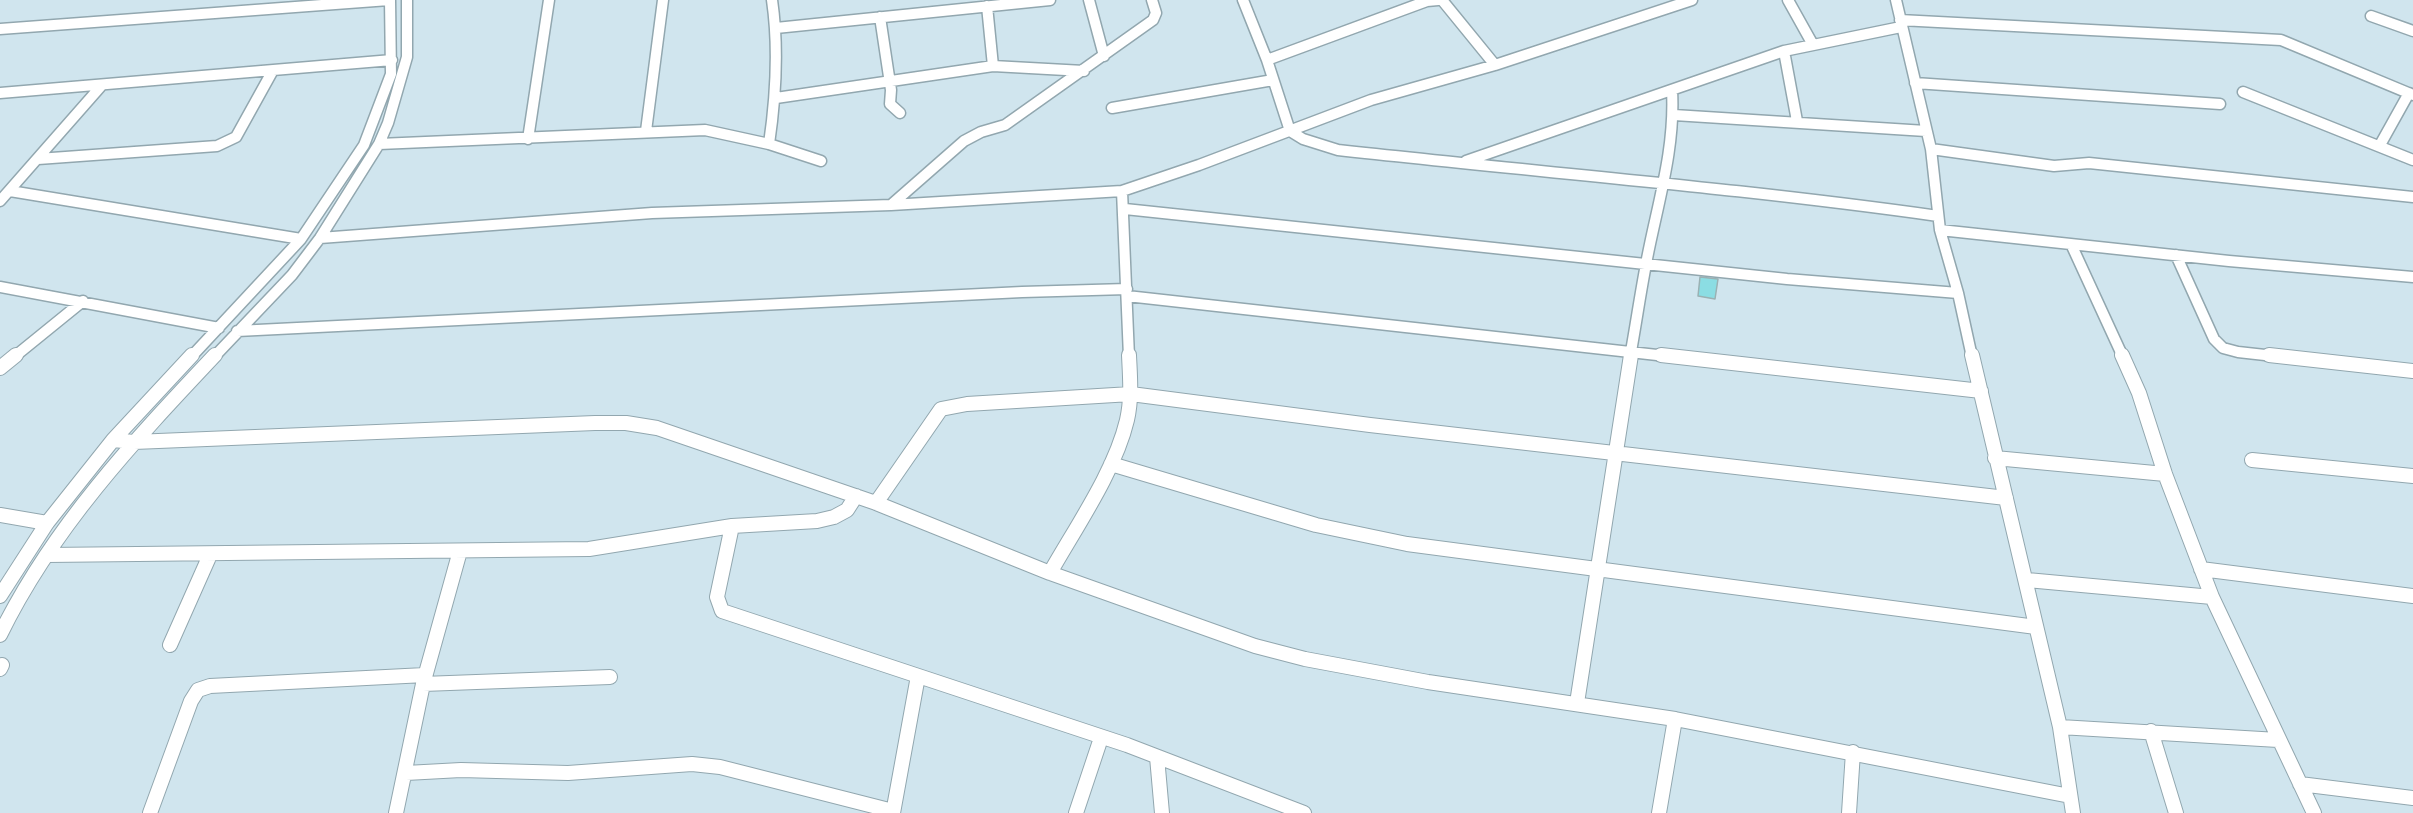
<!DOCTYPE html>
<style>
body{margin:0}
canvas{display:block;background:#d0e5ee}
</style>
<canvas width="2413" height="813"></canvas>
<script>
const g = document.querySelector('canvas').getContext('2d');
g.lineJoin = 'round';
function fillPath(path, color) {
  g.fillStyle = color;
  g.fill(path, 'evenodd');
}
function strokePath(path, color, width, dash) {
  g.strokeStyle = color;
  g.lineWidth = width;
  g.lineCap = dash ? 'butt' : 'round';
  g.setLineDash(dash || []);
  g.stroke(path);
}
const building = new Path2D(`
 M1700 277 1718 279 1715 299 1698 296Z`);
const minorFar1 = new Path2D(`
 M1089 0 1104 56
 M1243 0 1267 60 1290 131 1303 139 1338 150C1538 172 1739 188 1938 216
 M1442 0 1495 65
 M1788 0 1812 43
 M1896 0 1931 149 1940 230 1958 293 1972 357
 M987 6 993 66
 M2371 16 2413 31
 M880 17 891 90 890 104 900 113
 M1900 20 2281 40 2413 95
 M776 28 1050 0
 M0 29 389 0
 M1784 51 1797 121
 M1267 60 1427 1 1438 0
 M1915 83 2220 104
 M2243 92 2413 160
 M0 93 392 60
 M776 98 993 66 1084 71
 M1112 108 1273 80
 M1674 115 1926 131
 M646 131 663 0
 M528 139 549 0
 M379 144 705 130 769 144 821 161
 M769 144C776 96 779 48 772 0
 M2380 145 2409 93
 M1931 149 2054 166 2089 163 2413 197
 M38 159 217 146 236 137 272 72
 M1466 161 1784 51 1901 27
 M10 191 301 239
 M1122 191 1129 357
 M0 201 102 85
 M891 205 964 141 981 132 1005 125 1153 20 1156 13 1152 0
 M1125 209 1787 279 1958 293
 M1940 230 2229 261 2413 277
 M320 238 652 213 891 205 1122 191 1199 165 1371 100 1495 65 1692 0
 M2071 244 2123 357
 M2176 255 2214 339 2223 348 2238 352 2283 357
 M0 287 219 328
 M1127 296 1675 357
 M237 331 1022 292 1127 289
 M14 357 83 301
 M191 357 301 239 364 145 391 74 390 0
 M214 357 292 275 320 238 379 144 388 123 407 57V0
 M1630 357C1637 319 1642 281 1650 244 1661 192 1675 143 1672 90`);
const minor = new Path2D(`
 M1661 355 1981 391
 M1972 355 2060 727 2073 813
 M2122 355 2139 393 2165 474 2212 597 2314 813
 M2269 355 2413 371
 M0 368 16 355
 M113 440 134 442 595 423H626L657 428 876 503 1050 573 1255 646 1305 659 1428 682 1675 719 2070 796
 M1995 458 2165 474
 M2252 460 2413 476
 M1111 464 1316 525 1407 544 2036 627
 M876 503 941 409 967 404 1131 394 1370 425 2006 498
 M0 515 47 523
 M732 526 717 597 722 611 1127 745 1304 813
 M47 555 589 549 732 526 817 521 834 517 847 510 856 496
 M2201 569 2413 596
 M1050 573C1076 527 1115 471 1127 420 1132 398 1130 377 1129 355
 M2027 580 2212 597
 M0 596 47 523 113 440 192 355
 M0 635C52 528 134 441 215 355
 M170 645 210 555
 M0 669 2 665
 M423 684 610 677
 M1577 703 1631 355
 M2060 727 2278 740
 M2151 731 2176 813
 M1157 757 1162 813
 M406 773 461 770 568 773 692 764 720 767 893 811
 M2300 784 2413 798
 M150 813 191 701 198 690 210 686 425 675
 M396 813 423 684 460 551
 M893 813 918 676
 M1076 813 1101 738
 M1659 813 1675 719
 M1849 813 1853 752`);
fillPath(building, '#8bdde3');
strokePath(building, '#9ab1b3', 1.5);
strokePath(minorFar1, '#92a7af', 13);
strokePath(minor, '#92a7af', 16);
strokePath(minorFar1, '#fff', 10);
strokePath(minor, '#fff', 14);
</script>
